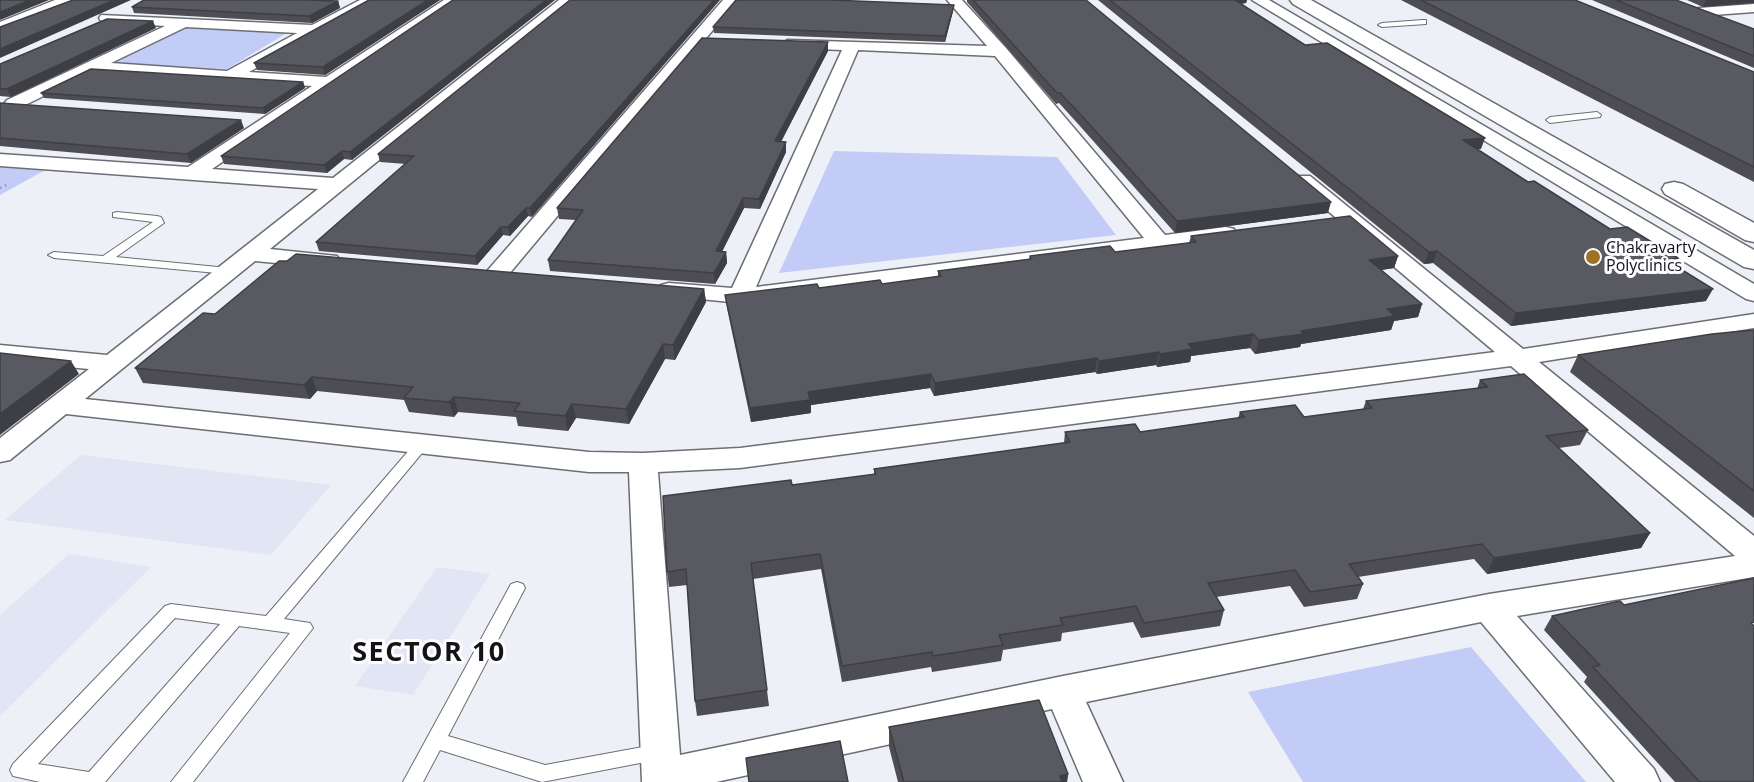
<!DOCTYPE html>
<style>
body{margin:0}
canvas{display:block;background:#eef0f8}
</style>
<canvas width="1754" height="782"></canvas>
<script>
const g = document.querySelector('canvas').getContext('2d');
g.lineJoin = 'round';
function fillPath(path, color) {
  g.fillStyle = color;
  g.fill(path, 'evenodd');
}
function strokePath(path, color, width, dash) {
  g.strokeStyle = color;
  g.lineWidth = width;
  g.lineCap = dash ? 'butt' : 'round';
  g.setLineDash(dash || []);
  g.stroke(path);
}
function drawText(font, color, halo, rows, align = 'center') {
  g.font = font + ' "Open Sans",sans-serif';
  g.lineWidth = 6;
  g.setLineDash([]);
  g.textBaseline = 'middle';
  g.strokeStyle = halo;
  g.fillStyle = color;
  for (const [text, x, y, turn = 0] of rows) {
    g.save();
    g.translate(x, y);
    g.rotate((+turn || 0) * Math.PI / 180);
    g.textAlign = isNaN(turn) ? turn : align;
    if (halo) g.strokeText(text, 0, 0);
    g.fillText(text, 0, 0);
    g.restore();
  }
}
const built = new Path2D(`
 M81 455 331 485 271 555 5 520Z
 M69 554 151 567 0 716V615Z
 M437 567 490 574 413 695 355 686Z`);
const green = new Path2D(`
 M182 28 287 33 227 69 114 63Z
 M834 151 1057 157 1116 235 779 273Z
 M0 164 49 168 0 195Z
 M1471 647 1586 782H1303L1248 692Z`);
const path = new Path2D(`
 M0 188 8 184`);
const service = new Path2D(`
 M1423 20H1426V24L1382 27 1378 25 1382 23Z
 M1597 112 1601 115 1600 117 1550 123 1546 120 1550 117Z
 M117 212 157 216 161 217 164 223 116 257 228 268 234 271 228 274 54 258 48 255 54 252 103 256 153 222 113 217V213Z
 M422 439 427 441 429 444 427 447 284 619 310 623 313 628 193 782H171L290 633 239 626 105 782H40L13 776 10 770 13 764 165 606 171 604 266 616 417 441ZM175 618 220 624 89 772 38 764Z
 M517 582 523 584 525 588 448 736 545 765 659 744 666 746 669 752 666 758 542 782 440 750 423 782H403L511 584Z`);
const minor = new Path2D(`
 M360 0H378L249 72 326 77 444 0H460L212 169 333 178 559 0H575L270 249 337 256 340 261 337 266 329 268 255 261 85 399 589 452 643 453 740 448 1495 352 1296 184 1293 180 1296 176H1310L1523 349 1754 314V328L1539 362 1754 536V577L1517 616 1654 769 1660 782H1615L1481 622 1086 702 1123 782H1083L1052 709 716 782H642L629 472H589L66 414 10 460 0 462V438L89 369 0 361V345L107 355 318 189 0 166V154L188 167 312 86 93 72 19 108H7L4 104 7 100 165 26 106 22 101 21 99 18 101 15 312 25ZM186 27 297 33 227 71 111 63ZM1511 366 1735 556 1489 594 1063 676 680 755 658 472 740 468Z
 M723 0H738L504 280 496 282 488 280 484 275 488 270Z
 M947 0H962L1006 48 1165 235 1226 227 1234 229 1237 234 1234 239 740 303 661 295 657 290 661 285 669 283 732 288 842 50 792 48 787 46 784 43 787 40 987 46ZM858 50 995 56 1144 238 756 287Z
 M1252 0H1269L1754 284V301L1746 299Z
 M1754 4V12L1699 16 1692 12 1699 8Z`);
const tertiary = new Path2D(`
 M55 0H79L76 4 0 33V22Z
 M1290 0H1311L1754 250V269L1744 267 1293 4Z
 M1674 182 1683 184 1754 223V242L1745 240 1665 194 1662 189 1665 184Z`);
const wall = new Path2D(`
 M369 0H440L325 75 257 70 254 63Z
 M453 0 352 160 344 159 327 173 224 164 221 156Z
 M570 0 532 217 528 216 510 236 503 235 477 265 319 251 316 242 406 164 380 162 378 154Z
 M967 0H1086L1328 213 1175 233 1079 125 1059 103 1056 104 967 2Z
 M1098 0H1247L1246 3 1241 4 1305 45 1481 149H1477L1528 182 1610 229 1678 258 1674 265 1706 301 1511 326 1433 263 1424 264Z
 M1401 0H1575L1754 72V182Z
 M1592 0H1676L1754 29V68Z
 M1687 0H1754L1703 7Z
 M338 1 340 8 312 23 134 13 132 7Z
 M953 11 945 42 714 33 713 27Z
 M156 28 11 97 0 96V64Z
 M828 42V51L781 142H786V152L760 209 744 208 722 251 726 252 727 263 715 284 550 271 548 260 576 220 559 219 557 208Z
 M303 82 305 88 265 114 44 98 41 93Z
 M0 103 244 128 191 163 0 146Z
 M1191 236 1398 256 1394 268 1382 270 1422 304 1418 317 1394 321 1391 330 1301 344 1300 347 1255 354 1250 348 1191 356 1190 362 1157 367 1156 365 1097 374 1095 372 934 396 930 388 811 405V413L751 422 727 308 725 295 882 284 938 277V271L1029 259 1030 256 1115 252 1189 243Z
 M704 289 706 302 675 360 665 359 629 424 576 418 568 431 518 426 516 417 458 412 454 417 409 412 404 400 317 391 310 399 143 383 135 368 215 314Z
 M1754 330V518L1570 372 1578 355Z
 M1480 380 1588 430 1580 445 1559 448 1650 533 1641 548 1487 574 1474 559 1358 577 1363 584 1357 599 1304 607 1290 586 1216 597 1224 610 1220 626 1141 638 1133 622 1062 633 1061 641 1003 650 1001 661 932 672 931 667 842 682 821 569 753 579 769 706 697 716 695 701 687 585 669 587 667 572 792 485 874 475V469L1064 443 1065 432H1140L1238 418 1240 412 1304 417 1363 409 1366 401 1477 389Z
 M1552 616 1754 782H1675L1584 682 1587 677 1544 630Z
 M889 727 1068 774 1067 782H898L889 747Z`);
const shadedWall = new Path2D(`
 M30 0H49L0 20V12Z
 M114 0H131L0 58V49Z
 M428 0H440L325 75 323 67Z
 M546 0H555L352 160 350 152Z
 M714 0H720L532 217 530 208Z
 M1228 0H1247L1246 3 1227 5Z
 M1706 0H1754V3L1703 7Z
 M338 1 340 8 312 23 309 16Z
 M954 5 953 11 945 42V36Z
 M153 21 156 28 11 97 7 89Z
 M828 42V51L776 151 775 141Z
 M303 82 305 88 265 114 263 108Z
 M241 120 244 128 191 163 187 154Z
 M1485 138 1481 149 1459 151 1463 140Z
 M786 142V152L760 209 759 199Z
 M342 151 344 159 327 173 324 165Z
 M743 198 744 208 717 262 716 251Z
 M1331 202 1328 213 1175 233 1177 221Z
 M526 208 528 216 510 236 508 227Z
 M501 227 503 235 477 265 475 256Z
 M1437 251 1433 263 1424 264 1429 252Z
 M726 252 727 263 715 284 714 273Z
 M1398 256 1394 268 1365 272 1369 260Z
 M1678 258 1672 270 1666 260Z
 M704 289 706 302 675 360 673 345Z
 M1713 289 1706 301 1511 326 1516 313Z
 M1422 304 1418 317 1394 321 1391 330 1301 344 1300 347 1255 354 1259 340 1301 331 1387 309Z
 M1253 334 1250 348 1191 356 1190 362 1157 367 1160 354 1188 344Z
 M663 344 665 359 629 424 626 409Z
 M1159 352 1156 365 1097 374 1099 361Z
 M1097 358 1095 372 934 396 935 383Z
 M71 361 79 374 0 435V414Z
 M931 374 930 388 811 405V413L751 422 750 408 808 392Z
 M312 377 317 391 310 399 304 385Z
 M454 397 458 412 454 417 449 402Z
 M572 404 576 418 568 431 565 416Z
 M1650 533 1641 548 1487 574 1494 558Z
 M1068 774 1067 782H1059L1060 776Z`);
const building = new Path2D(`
 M0 0H30L0 12Z
 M73 0H114L0 49V27Z
 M144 0H305L338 1 309 16 132 7Z
 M369 0H428L323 67 254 63Z
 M453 0H546L350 152 342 151 324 165 221 156Z
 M570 0H714L530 208H526L508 227H501L475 256 316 242 414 156 378 154Z
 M736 0H831L954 5 945 36 713 27Z
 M973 0H1086L1331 202 1177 221 1080 114 1060 93H1057Z
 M1110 0H1235L1305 45 1327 43 1485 138 1463 140 1528 182 1534 181 1610 229 1627 227 1678 258 1666 260 1713 289 1516 313 1437 251 1429 252Z
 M1421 0H1575L1754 72V167Z
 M1616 0H1676L1754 29V56Z
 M107 19 153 21 7 89H0V64Z
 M702 38 828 42 775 141 786 142 759 199 743 198 716 251 726 252 714 273 548 260 583 210 557 208Z
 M91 69 303 82 263 108 41 93Z
 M0 103 241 120 187 154 0 138Z
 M1350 216 1398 256 1369 260 1422 304 1387 309 1395 316 1301 331 1304 334 1259 340 1253 334 1188 344 1193 349 1160 354 1159 352 1099 361 1097 358 935 383 931 374 808 392 810 400 750 408 725 295 817 284 819 288 880 280 882 284 941 276 938 271 1031 259 1030 256 1110 246 1115 252 1196 242 1191 236Z
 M296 254 704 289 673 345 663 344 626 409 572 404 565 416 514 411 520 403 454 397 449 402 404 398 413 387 312 377 304 385 135 368 203 313 215 314 279 261H287Z
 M1754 330V491L1578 355 1712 334Z
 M0 353 71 361 0 414Z
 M1524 374 1588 430 1546 436 1650 533 1494 558 1482 544 1349 564 1363 584 1310 592 1295 570 1208 583 1224 610 1144 623 1136 606 1060 618 1063 625 999 635 1003 645 933 656 932 652 842 666 820 554 751 563 767 690 695 701 686 569 667 572 663 496 791 480 792 485 876 474 874 469 1070 442 1065 432 1135 424 1140 432 1244 417 1240 412 1295 405 1304 417 1372 408 1366 401 1488 387 1480 380Z
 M1754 578V622L1751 623 1754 626V782H1700L1593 667 1600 665 1552 616 1620 601 1624 605Z
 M1039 700 1068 774 1060 776 1062 782H904L889 727Z
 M840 741 848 782H749L746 758Z`);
const markers = [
 [1593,257,8,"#9d7222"]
];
const poiNames = [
 ["Chakravarty",1606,248],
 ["Polyclinics",1606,266]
];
const nearDistrictnames = [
 ["SECTOR 10",429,653]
];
fillPath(built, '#e1e5f4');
fillPath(green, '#c3ccf7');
strokePath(service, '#6c6e75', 2);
strokePath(minor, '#6c6e75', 3);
strokePath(tertiary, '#6c6e75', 3);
strokePath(path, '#9d9fa5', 3, [1.5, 4]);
fillPath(service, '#fff');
fillPath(minor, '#fff');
fillPath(tertiary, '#fff');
fillPath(wall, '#4d4d53');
fillPath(shadedWall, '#3e3f44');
fillPath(building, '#595a61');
strokePath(building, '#3e3f44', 1.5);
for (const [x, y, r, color] of markers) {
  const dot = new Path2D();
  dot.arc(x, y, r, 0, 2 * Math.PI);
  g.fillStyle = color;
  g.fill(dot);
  strokePath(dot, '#fdfdff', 2);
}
drawText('16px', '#141417', '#fdfdff', poiNames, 'left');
g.letterSpacing = '1.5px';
drawText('bold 27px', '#141417', '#fdfdff', nearDistrictnames);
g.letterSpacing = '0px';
</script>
